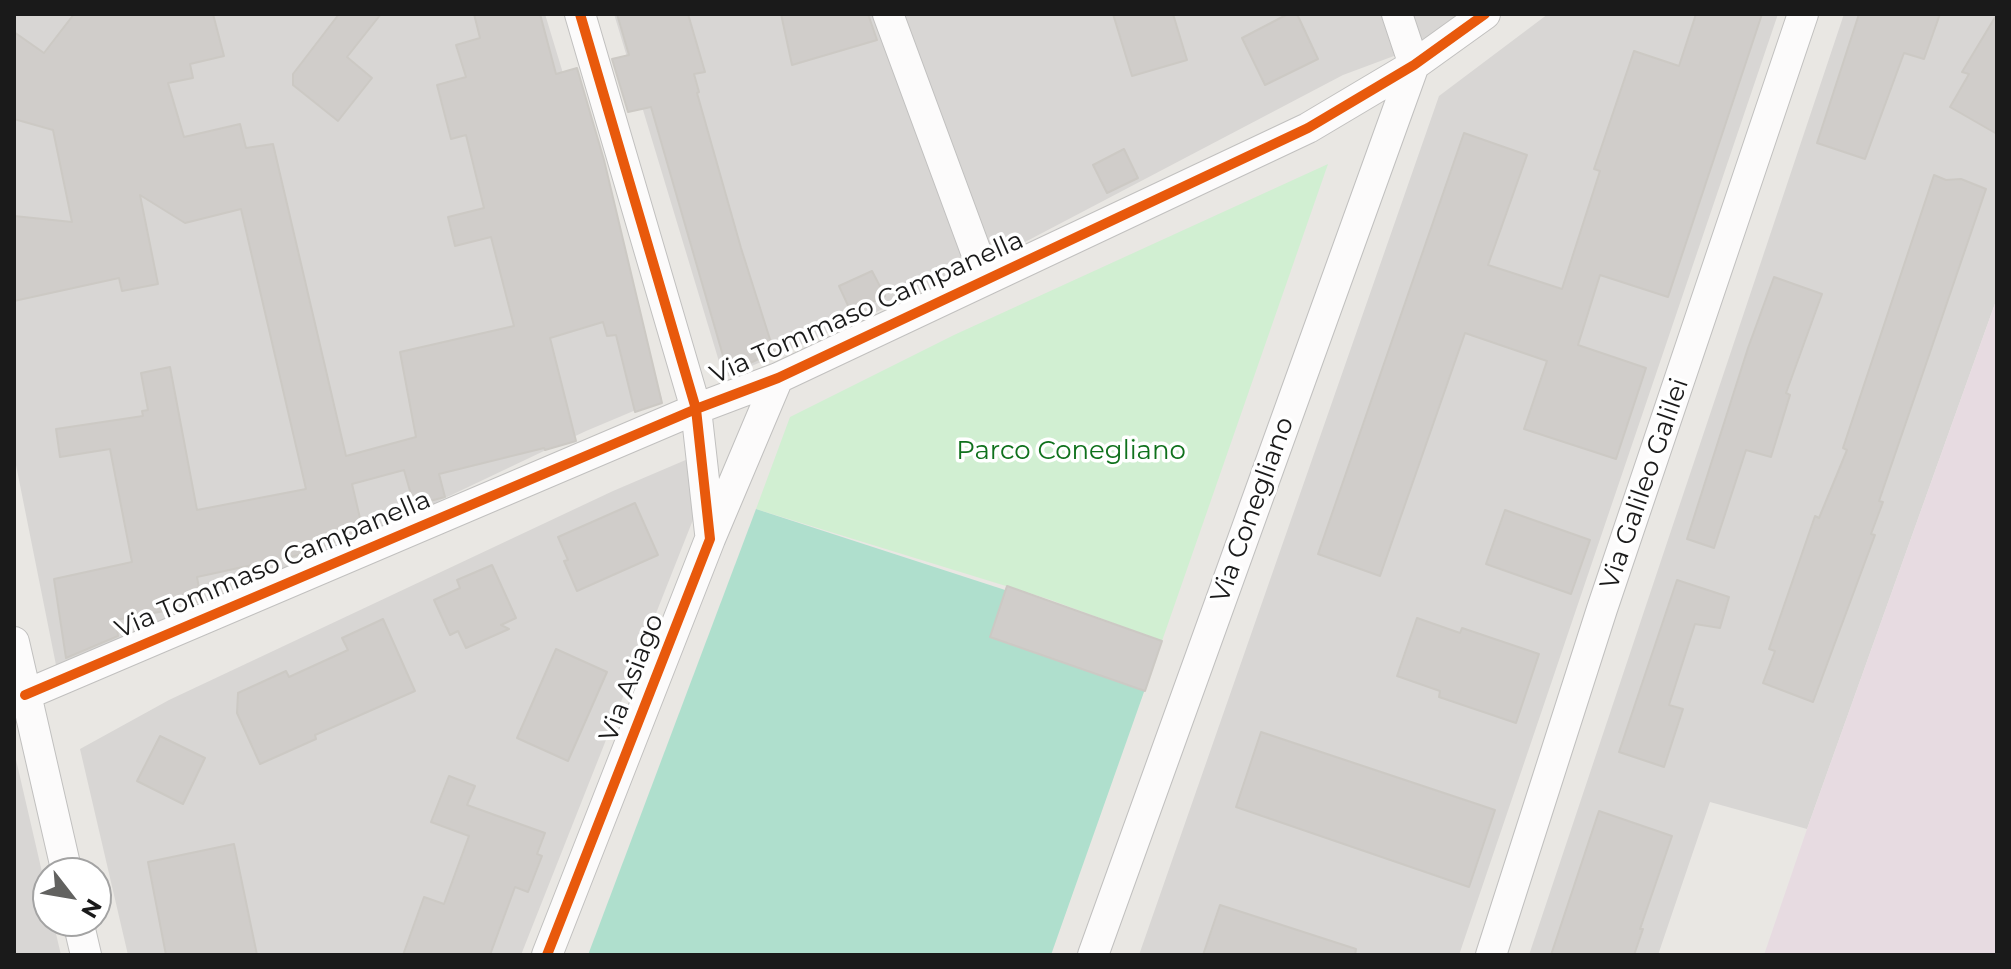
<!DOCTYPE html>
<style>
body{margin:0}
#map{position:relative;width:2011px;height:969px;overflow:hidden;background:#e9e7e3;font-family:Montserrat,sans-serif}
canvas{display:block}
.frame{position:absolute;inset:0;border:16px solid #1a1a1a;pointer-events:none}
.north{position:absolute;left:32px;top:857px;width:80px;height:80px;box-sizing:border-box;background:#fff;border:2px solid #a3a3a3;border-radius:50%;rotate:121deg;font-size:22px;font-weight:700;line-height:32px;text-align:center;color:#1a1a1a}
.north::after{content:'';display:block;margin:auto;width:28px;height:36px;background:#626260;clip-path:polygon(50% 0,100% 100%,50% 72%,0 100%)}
</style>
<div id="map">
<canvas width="2011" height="969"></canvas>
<div class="frame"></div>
<div class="north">N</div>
</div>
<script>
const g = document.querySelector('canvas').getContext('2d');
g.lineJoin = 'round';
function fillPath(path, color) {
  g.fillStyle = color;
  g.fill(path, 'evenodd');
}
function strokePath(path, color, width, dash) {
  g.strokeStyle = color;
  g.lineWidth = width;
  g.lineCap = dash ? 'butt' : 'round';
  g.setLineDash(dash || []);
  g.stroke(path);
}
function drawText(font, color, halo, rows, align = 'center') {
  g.font = font + ' Montserrat,sans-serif';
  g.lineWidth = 7;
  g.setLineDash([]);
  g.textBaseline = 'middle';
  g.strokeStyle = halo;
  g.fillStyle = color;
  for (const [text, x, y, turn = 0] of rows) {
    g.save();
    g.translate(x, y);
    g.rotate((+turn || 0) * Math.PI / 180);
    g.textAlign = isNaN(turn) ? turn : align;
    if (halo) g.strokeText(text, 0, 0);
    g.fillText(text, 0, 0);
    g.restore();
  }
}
const residential = new Path2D(`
 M14 14H545L662 399 586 431 382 528 60 685 14 455Z
 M614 14H1458L1410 50 1343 75 966 273 724 378Z
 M1548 14H1778L1459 955H1139L1439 96Z
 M1844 14H1997V298L1807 829 1710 802 1658 955H1529Z
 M688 459 700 502 521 955H128L80 749 169 700 613 491Z
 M14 751 48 898V921H53L61 955H14Z`);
const industrial = new Path2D(`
 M1997 298V955H1764L1807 829Z`);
const park = new Path2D(`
 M1328 164 1162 641 1048 599 756 509 790 417 954 335Z`);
const pitch = new Path2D(`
 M756 509 1162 641 1051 955H588Z`);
const building = new Path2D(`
 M74 14H213L224 56 190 64 193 78 168 83 184 137 240 124 246 148 273 144 346 456 416 437 400 352 514 326 491 237 455 246 448 217 484 208 466 135 451 139 437 85 466 77 456 45 480 38 474 14H540L556 74 577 68 604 160 662 403 635 412 616 335 607 336 603 322 550 338 576 441 545 450 544 448 439 474 445 497 414 505 404 470 352 484 363 531 303 554 197 577 201 600 186 607 116 620 118 636 66 658 54 579 132 562 110 449 60 457 56 429 143 416 142 411 148 410 141 373 170 367 197 510 306 489 241 209 185 223 140 195 158 284 122 291 119 278 14 301V216L72 222 53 130 14 119V32L44 53Z
 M339 14H381L347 57 372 78 338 121 293 85V74Z
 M617 14H688L705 72 694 74 699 92 697 93 741 248 774 352 728 373 651 107 628 112 612 59 629 55Z
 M781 14H868L877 40 792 65Z
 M1113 14H1173L1187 60 1132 76Z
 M1288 14H1297L1318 59 1265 85 1242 38Z
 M1696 14H1762L1668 297 1600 275 1578 345 1646 368 1616 459 1524 429 1547 361 1465 333 1380 576 1318 554 1464 133 1527 155 1488 265 1562 289 1600 171 1594 169 1634 51 1679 66Z
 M1859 14H1940L1924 59 1904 53 1865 159 1817 143Z
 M1997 14V134L1950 107 1969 74 1962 72Z
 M1124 149 1138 178 1107 193 1093 165Z
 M1934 175 1946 180 1961 179 1986 189 1879 501 1883 502 1871 534 1875 535 1813 702 1763 683 1775 651 1769 649 1815 516 1819 518 1847 450 1843 448Z
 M872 271 885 296 851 312 839 286Z
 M1774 277 1822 294 1786 393 1790 395 1771 457 1746 450 1714 548 1687 539 1748 348Z
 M635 503 658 555 577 591 564 561 568 560 558 537Z
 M1505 510 1590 540 1571 594 1486 564Z
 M492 565 516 618 501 625 509 629 466 648 458 631 450 635 434 600 460 588 457 580Z
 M1677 580 1729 597 1720 628 1695 624 1669 705 1683 709 1664 767 1619 752Z
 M1007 586 1162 641 1145 691 990 637Z
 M1417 618 1460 633 1462 628 1539 654 1516 723 1439 697 1440 691 1397 676Z
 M383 619 415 691 315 735 316 739 260 764 237 713 238 693 286 671 289 677 348 650 342 638Z
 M556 649 607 672 568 761 517 738Z
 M1261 732 1495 810 1469 887 1236 807Z
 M160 736 205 758 183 804 137 781Z
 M449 776 475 786 467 805 545 833 537 854 542 856 528 892 515 887 490 955H403L424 897 444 904 469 836 431 822Z
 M1599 811 1672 836 1640 929H1643L1634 955H1551Z
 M234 844 257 955H166L148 862Z
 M1220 905 1356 949 1355 955H1203Z`);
const street = new Path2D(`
 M580 14 696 409 710 533
 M888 14 986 279
 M14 642 67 873
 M25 695 696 409 778 378 1308 128 1414 65 1485 14
 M78 921 86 955
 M547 955 710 539 778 378
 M1093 955 1414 65 1397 14
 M1491 955 1602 609 1803 14`);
const cycleway = new Path2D(`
 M25 695 696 409 778 378 1308 128 1414 65 1485 14
 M547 955 710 539 696 409 580 14`);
const streetNames = [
 ["Via Tommaso Campanella",867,308,-24],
 ["Via Galileo Galilei",1645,484,-71],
 ["Via Conegliano",1253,510,-70],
 ["Via Tommaso Campanella",273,565,-23],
 ["Via Asiago",632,678,-69]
];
const parkNames = [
 ["Parco Conegliano",1071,451]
];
fillPath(residential, '#d8d6d4');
fillPath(industrial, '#e7dbe1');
fillPath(park, '#d1efd2');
fillPath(pitch, '#afdfcd');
fillPath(building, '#d0cdca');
strokePath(building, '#ccc9c4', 2);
strokePath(street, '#c1c0bf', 32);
strokePath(street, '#fcfbfb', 30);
strokePath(cycleway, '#e8590c', 10);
drawText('26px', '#1a1a1a', '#fff', streetNames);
drawText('26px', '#0f711c', '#fff', parkNames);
</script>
